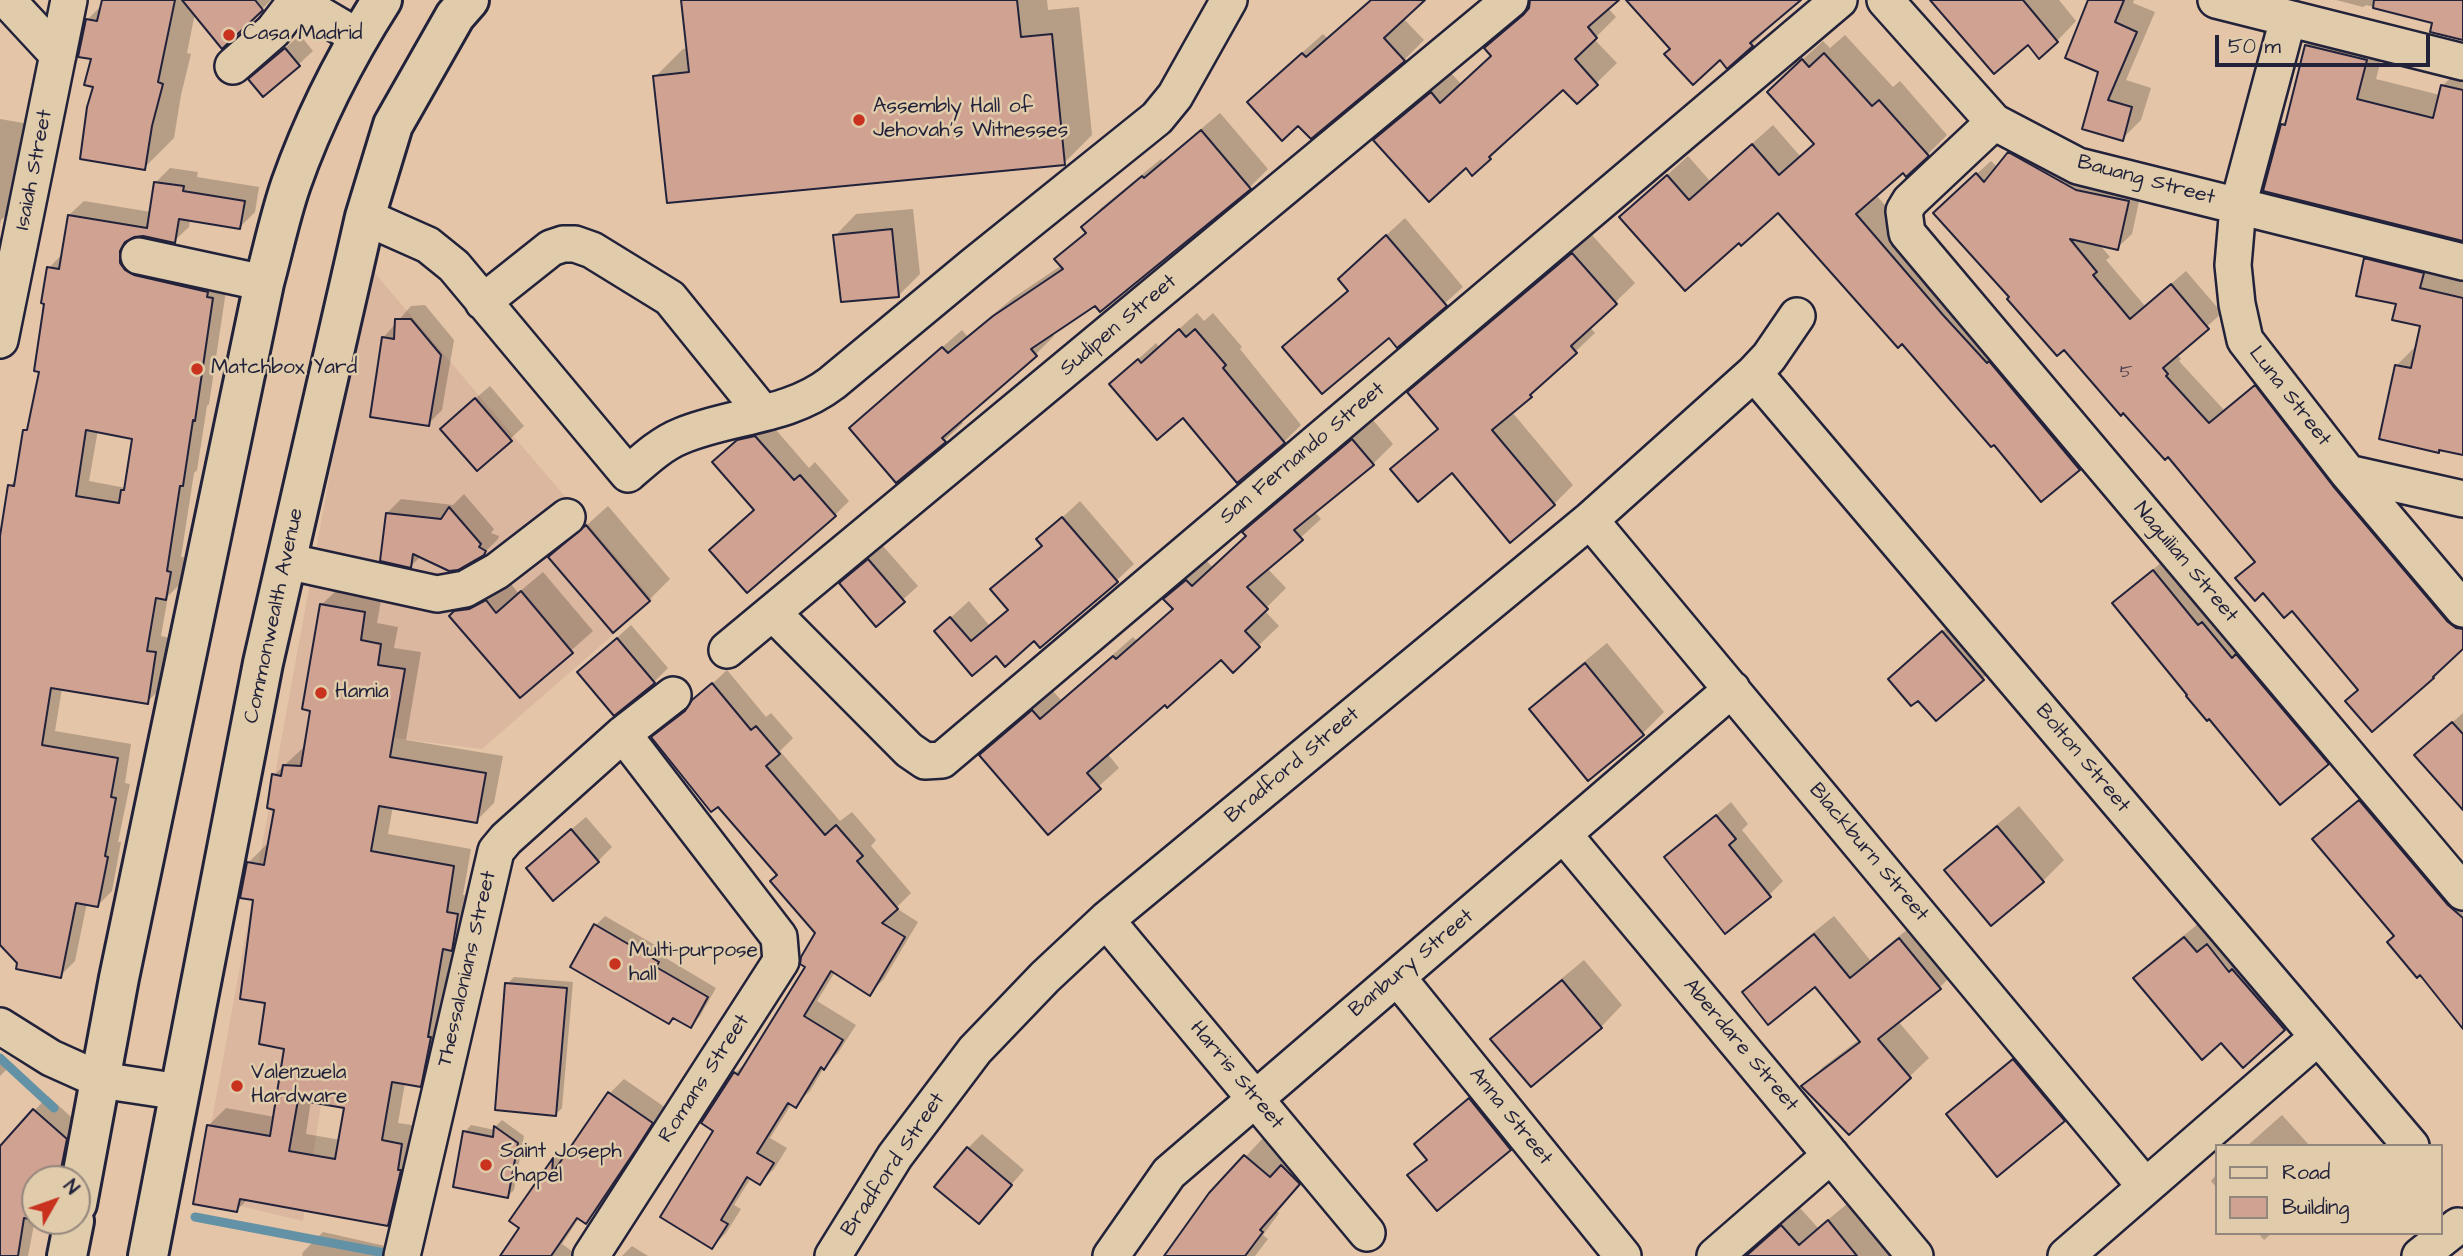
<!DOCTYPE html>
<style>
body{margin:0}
#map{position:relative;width:2463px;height:1256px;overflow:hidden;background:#e4c5a7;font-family:"Architects Daughter",sans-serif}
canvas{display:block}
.legend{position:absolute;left:2215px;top:1144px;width:228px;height:91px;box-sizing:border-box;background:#e0cbaa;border:2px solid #94877e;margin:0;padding:9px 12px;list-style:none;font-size:21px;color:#22223b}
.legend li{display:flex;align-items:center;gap:14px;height:35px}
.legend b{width:35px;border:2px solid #94877e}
.north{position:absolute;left:21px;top:1165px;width:70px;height:70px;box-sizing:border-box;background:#e0cbaa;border:2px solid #94877e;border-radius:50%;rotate:50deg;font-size:19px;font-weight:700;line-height:28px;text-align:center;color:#22223b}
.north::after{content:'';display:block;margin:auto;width:24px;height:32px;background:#c8321e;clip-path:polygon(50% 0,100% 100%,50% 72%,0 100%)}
.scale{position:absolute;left:2215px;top:35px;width:215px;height:32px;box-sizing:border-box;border:4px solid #22223b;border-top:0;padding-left:9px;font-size:21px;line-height:24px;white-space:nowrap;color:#22223b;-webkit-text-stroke:5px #e0cbaa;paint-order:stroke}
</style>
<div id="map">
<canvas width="2463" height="1256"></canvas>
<ul class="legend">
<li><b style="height:9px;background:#e0cbaa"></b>Road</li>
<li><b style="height:19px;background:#d0a291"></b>Building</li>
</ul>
<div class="north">N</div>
<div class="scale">50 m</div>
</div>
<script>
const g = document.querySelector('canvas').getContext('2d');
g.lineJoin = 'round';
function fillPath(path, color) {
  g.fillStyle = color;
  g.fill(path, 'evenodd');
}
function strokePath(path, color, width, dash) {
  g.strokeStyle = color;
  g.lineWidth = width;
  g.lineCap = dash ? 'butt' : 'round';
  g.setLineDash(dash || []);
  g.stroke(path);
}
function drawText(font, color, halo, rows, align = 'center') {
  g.font = font + ' "Architects Daughter",sans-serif';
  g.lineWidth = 5;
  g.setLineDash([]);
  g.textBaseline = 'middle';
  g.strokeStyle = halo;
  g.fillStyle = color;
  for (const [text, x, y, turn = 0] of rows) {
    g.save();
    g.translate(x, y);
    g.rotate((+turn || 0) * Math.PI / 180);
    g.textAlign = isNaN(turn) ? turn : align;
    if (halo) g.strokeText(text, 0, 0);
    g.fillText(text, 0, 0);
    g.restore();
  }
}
const built = new Path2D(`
 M368 265 653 600 482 749 378 736 303 1221 198 1196Z`);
const shadow = new Path2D(`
 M103 0H271L262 9 195 13 187 53 191 54 181 95 174 138 144 168 95 86 87 20 102 5Z
 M683 0H1047L1048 10 1079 7 1092 135 1064 163 655 77 683 49 688 48Z
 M1370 0H1423L1403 18 1424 40 1404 60 1311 137 1269 82 1323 34 1327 38Z
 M1531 0H1616L1608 8 1616 17 1594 39 1617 63 1577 102 1564 87 1490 158 1466 166 1376 140 1395 120 1451 73 1461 84 1493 55 1486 48 1530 8Z
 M1628 0H1797L1770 23 1772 25 1752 45 1727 66 1720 58 1672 49Z
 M1932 0H2059L2076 21 2057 41 2028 43Z
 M2090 0H2134L2133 3 2155 12 2126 80 2151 88 2141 120 2122 139 2084 128 2100 71Z
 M2336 0H2463V39L2434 22 2366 5 2363 7Z
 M2326 26 2386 41 2376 79 2440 95 2442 86 2463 66V239L2282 124 2288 119 2306 46Z
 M300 35 313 51 299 64 265 66Z
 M1845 35 1893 87 1900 81 1947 135 1927 155 1903 170 1876 195 2099 448 2041 500 1994 442 1778 211 1621 217 1688 156 1710 181 1773 125 1800 156 1815 143 1789 72 1823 41 1830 48Z
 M1220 113 1268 169 1250 187 1100 310 1095 304 1052 333 1054 336 1036 354 960 420 963 423 944 441 870 410 962 330 967 336 1013 298 1062 265 1057 260 1087 231 1083 227 1101 208 1161 159 1163 161Z
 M0 119 35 125 11 211 1 220 0 225Z
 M2024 139 2142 188 2132 234 2117 248 2099 244 2110 257 2106 260 2145 306 2186 271 2222 313 2176 354 2181 359 2179 361 2224 410 2270 373 2463 609V647L2433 677 2372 730 2360 689 2292 609 2238 578 2256 561 2168 454 2065 347 2011 297 1949 199 1991 161 1998 168Z
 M170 168 198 172 197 177 259 187 255 212 240 227 190 219 189 227 174 241 143 235H133L134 246 227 284 209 404 207 406 197 470 194 473 181 557H184L181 583 168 596 161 636 170 638 162 687 147 702 62 688 55 731 131 744 125 783 130 784 118 842H121L112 891 97 906 87 903 75 961 60 976 37 871 0 933V548L10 486 17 478 25 431 29 426 41 370 49 268 63 253 69 215 84 201 151 212 156 182ZM98 430 134 438 126 488 89 481Z
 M913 209 920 274 899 295 835 236 856 214Z
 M1405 218 1463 287 1398 345 1389 335 1284 347 1349 289 1358 261Z
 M1592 235 1635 283 1590 327 1595 333 1512 412 1573 485 1554 504 1452 471 1393 469 1439 427 1410 392 1429 373Z
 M2385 239 2463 274V454L2396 366 2416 346 2422 325 2398 303 2365 259Z
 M425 305 454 340 442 410 428 424 383 338 411 306Z
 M1197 313 1204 321 1213 313 1242 347 1240 349 1301 425 1284 442 1111 384 1156 343 1159 347Z
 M490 386 524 426 510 439 456 415Z
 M1373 420 1393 444 1373 464 1314 511 1321 519 1267 568 1286 588 1264 610 1279 626 1233 670 1221 658 1107 753 1119 768 1048 832 982 755 1053 691 1061 700 1133 637 1137 641 1174 608 1166 599 1185 579 1207 561 1213 568 1248 535 1245 532 1265 512Z
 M770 423 809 468 815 462 849 501 835 515 756 509 729 448 753 427Z
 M464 494 494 529 491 533 499 536 498 539 483 554 421 556 411 566 387 513 401 499 453 505Z
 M1080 501 1134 564 1116 581 1035 639 996 653 936 631 969 601 989 625 1009 608 993 589 1043 544 1039 539Z
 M608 506 670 579 649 600 551 557Z
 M883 546 918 586 876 624 841 583Z
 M2171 554 2345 745 2328 763 2210 717 2115 603Z
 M543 572 593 631 520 696 451 616 473 595 508 580 518 593Z
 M339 588 382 595 377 623 398 627 394 648 421 652 406 740 503 756 494 803 476 821 393 806 388 834 471 849 463 895 474 897 438 1068 420 1085 405 1083 398 1123 419 1126 405 1206 388 1224 248 1199 237 1210 208 1126 226 1108 275 1117 286 1047 267 1002 255 899 248 863 266 845 269 846 276 808 274 775 303 748H306L312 710 321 605ZM311 1100 346 1107 341 1140 306 1134Z
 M1965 611 2004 657 1983 678 1918 698 1890 679Z
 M631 625 668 668 654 682 579 672Z
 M1607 643 1664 712 1643 733 1588 779 1531 709 1552 688Z
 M727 670 766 717 771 713 793 738 780 751 840 821 852 812 876 840 871 846 911 893 896 908 918 922 884 979 870 993 835 972 817 1001 856 1025 838 1053 825 1066 810 1091 795 1105 792 1103 770 1138 787 1148 774 1169 760 1183 751 1178 734 1205 741 1209 726 1233 712 1247 715 1130 735 1073 750 1058 808 967 817 933 778 875 718 804 654 738Z
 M2463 713V792L2431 741Z
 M2379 782 2463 881V1026L2396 935 2314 839Z
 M1731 802 1748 824 1742 830 1783 881 1769 895 1667 857Z
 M2019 806 2064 860 2043 881 1947 871 1968 849Z
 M586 817 612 847 598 861 542 854Z
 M605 916 667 952 664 957 716 988 700 1016 690 1026 675 1017 669 1022 596 925Z
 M1834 916 1870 960 1919 920 1959 968 1940 987 1898 1021 1929 1058 1909 1077 1804 1086 1823 1067 1860 1039 1815 984 1744 993 1763 973Z
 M2203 920 2303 1010 2243 1065 2222 1041 2135 978 2153 960Z
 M1584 960 1622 1005 1601 1027 1531 1085 1493 1039 1514 1018Z
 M514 977 573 982 562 1108 556 1114 507 984Z
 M2035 1039 2085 1099 2064 1120 1949 1114 1970 1093Z
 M0 1063 6 1070 0 1076Z
 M624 1079 666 1108 599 1208 585 1222 579 1218 562 1244 576 1254 575 1256H502L522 1228 511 1221 554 1159 566 1147 565 1158 610 1093Z
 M1492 1079 1531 1127 1510 1148 1437 1209 1410 1176 1428 1158 1417 1144 1438 1123Z
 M48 1096 80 1125 70 1179H35V1219L28 1256H0V1148Z
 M2282 1115 2310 1146H2247Z
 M502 1120 524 1136 514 1190 508 1196 465 1132 471 1125 495 1130 496 1126Z
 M982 1134 1024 1170 979 1222 968 1148Z
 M1263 1138 1288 1160 1317 1165 1276 1211 1279 1213 1263 1235 1268 1239 1255 1256H1166L1211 1194Z
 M2216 1175V1187L2211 1181Z
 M1847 1204 1868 1229 1885 1216 1918 1256H1746L1800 1208 1818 1228Z
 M323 1232 394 1248 393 1256H302L303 1252Z
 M2258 1233H2272L2264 1240Z
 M632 1246 648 1256H622Z`);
const stream = new Path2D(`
 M0 1058 54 1108
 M195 1217 395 1255`);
const building = new Path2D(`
 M102 0H175L158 82 163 84 152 126 145 170 80 159 87 107 93 87 84 85 91 59 78 57 86 19 97 21Z
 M182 0H255L263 10 222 49Z
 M681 0H1017L1021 37 1052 34 1065 165 667 203 653 76 689 72Z
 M1371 0H1425L1384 38 1405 61 1311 139 1298 126 1282 141 1247 102 1302 53 1306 57Z
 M1530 0H1619L1588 27 1597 38 1575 59 1598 85 1577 104 1563 90 1489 157 1491 159 1472 176 1466 168 1429 202 1373 140 1431 92 1440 103 1491 56 1484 48 1523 15 1529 8Z
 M1626 0H1801L1750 43 1753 46 1727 69 1720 60 1693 85 1664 54 1670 49Z
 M1930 0H2023L2058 42 2039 59 2028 45 1994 74Z
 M2088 0H2124L2115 22 2137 32 2108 100 2132 107 2123 141 2082 129 2098 72 2065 58Z
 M2374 0H2463V40L2430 32 2432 23 2373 8Z
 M2305 45 2367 60 2357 99 2433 118 2441 85 2463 90V241L2263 191 2281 124 2285 125Z
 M285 48 300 66 263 97 248 79Z
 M1824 53 1872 106 1879 100 1929 156 1906 177 1903 173 1856 214 1943 315 1987 363 1989 361 2080 470 2041 502 1994 445 1991 447 1902 344 1898 348 1778 213 1741 246 1739 243 1685 291 1619 217 1667 175 1689 200 1752 144 1779 175 1814 144 1767 92 1802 59 1809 67Z
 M1201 130 1251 189 1100 312 1095 306 1031 349 1037 356 942 438 946 442 896 483 849 428 942 347 948 353 993 316 1063 269 1054 259 1086 233 1081 227 1142 176 1144 178Z
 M2008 152 2076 190 2129 201 2118 250 2070 239 2097 272 2093 275 2130 319 2171 284 2209 329 2163 368 2168 374 2166 376 2209 423 2255 385 2333 486 2448 622 2456 628 2463 629V649L2433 677 2434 678 2372 732 2345 701 2358 690 2292 611 2284 618 2263 593 2255 601 2235 578 2255 562 2168 457 2165 460 2123 413 2121 416 2064 350 2057 356 2007 299 2009 297 1933 213 1976 173 1984 182Z
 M154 182 184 186 183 191 245 201 240 229 179 219 175 243 143 236 134 237 125 242 120 251V263L125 270 134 275 208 292 207 297 213 298 195 421 193 420 183 486H180L167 571 171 572 166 600 156 598 147 651 156 652 148 704 51 688 42 745 118 758 111 797 116 798 105 856 108 857 98 907 76 903 61 978 16 969 17 963 0 945V536L8 485 14 486 23 430H27L39 372 34 371 44 304 41 303 47 267 59 269 68 215 147 228ZM86 430 132 439 124 490H121L119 503 76 496Z
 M892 229 899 297 841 302 833 235Z
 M1386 235 1447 306 1397 348 1389 338 1322 394 1282 347 1348 291 1338 279Z
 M1572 253 1617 304 1571 346 1577 353 1530 395 1532 397 1492 430 1555 505 1510 543 1452 473 1418 502 1390 469 1438 429 1407 392Z
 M2364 258 2424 273 2420 288 2463 298V455L2439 450V453L2379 439 2395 365 2411 368 2420 326 2392 320 2396 304 2356 296Z
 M395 319H411L441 355 429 426 370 417 382 337 394 339Z
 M1179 329 1186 337 1195 329 1226 365 1223 368 1285 443 1237 483 1183 418 1157 440 1109 384 1138 359 1141 363Z
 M475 398 512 441 477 471 440 429Z
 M755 436 794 480 800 475 836 516 747 593 709 550 754 510 712 462 737 440Z
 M1352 439 1374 465 1294 530 1303 540 1247 587 1268 609 1245 631 1260 647 1233 673 1221 660 1167 708 1165 705 1087 773 1101 789 1048 835 979 755 1032 710 1040 719 1113 656 1116 659 1173 609 1163 599 1186 580 1192 586 1246 536 1242 532Z
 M449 507 481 544 479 547 486 551 484 555 458 570 449 571 413 554 411 568 380 561 386 513 441 519Z
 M1062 517 1118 582 1040 648 1034 641 1005 667 996 656 972 676 934 631 950 617 971 641 1008 610 990 589 1042 546 1036 539Z
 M586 525 650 601 613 633 548 557Z
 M868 559 905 602 876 627 839 583Z
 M2153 570 2198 625 2202 622 2232 658 2236 654 2329 764 2280 805 2209 719 2207 721 2186 696 2187 695 2112 603Z
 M521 591 573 653 520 698 449 616 454 611 469 609 486 600 496 613Z
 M320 604 365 612 361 640 381 644 378 665 405 669 390 757 486 773 477 823 379 806 371 851 454 866 447 912 458 914 452 951 443 949 428 1037H431L421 1087 392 1082 382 1140 402 1144 398 1170H401L388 1226 240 1199 237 1212 193 1204 207 1125 270 1136 284 1049 259 1044 265 1003 240 999 253 900 240 898 247 862 264 865 274 810 267 808 272 774 281 776 283 765 301 766 310 711 302 709ZM298 1100 344 1108 335 1159 289 1151Z
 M1942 631 1984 680 1936 721 1918 701 1911 706 1888 679Z
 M617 638 655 683 614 716 577 672Z
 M1585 663 1644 735 1588 781 1529 709Z
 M712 683 751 730 756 726 780 754 766 766 825 835 836 825 863 856 857 861 898 909 882 923 905 937 870 996 831 971 804 1016 843 1040 824 1070 821 1067 796 1108 788 1103 757 1153 774 1163 760 1185 747 1177 721 1220 728 1224 712 1249 660 1217 713 1131 701 1123 734 1072 738 1075 805 967 800 964 801 957 815 933 770 881 777 875 718 807 711 812 651 737 685 711 692 700Z
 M2452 722 2463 734V810L2414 755Z
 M2359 800 2448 905 2463 918V1029L2420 975 2417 978 2387 942 2394 936 2312 839Z
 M1716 815 1736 839 1729 845 1771 897 1725 934 1664 857Z
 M1997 826 2044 882 1991 926 1944 870Z
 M571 829 599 862 553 901 526 868Z
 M594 924 659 962 656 967 708 997 691 1028 673 1018 669 1024 570 967Z
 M1814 934 1850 978 1899 938 1941 989 1878 1039 1911 1078 1849 1135 1801 1086 1860 1042 1815 987 1768 1025 1742 992Z
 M2184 937 2197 952 2207 944 2229 972 2232 969 2285 1030 2243 1068 2221 1043 2202 1060 2133 978Z
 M1562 980 1602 1028 1531 1087 1490 1039Z
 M505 983 567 988 556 1116 495 1110Z
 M2013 1059 2065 1121 1997 1177 1946 1114Z
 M608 1092 653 1123 637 1148 586 1224 577 1218 551 1256H500L519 1228 509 1221 553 1158 552 1174Z
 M1469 1098 1511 1150 1437 1211 1407 1175 1427 1160 1414 1144Z
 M33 1109 67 1139 59 1179H35V1220L24 1218 18 1256H0V1146Z
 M494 1126 518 1143 508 1198 453 1187 463 1131 493 1137Z
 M967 1147 1012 1185 979 1224 934 1187Z
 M1244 1155 1270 1177 1281 1165 1300 1184 1260 1230 1263 1232 1245 1256H1164L1209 1193Z
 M1828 1220 1857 1256H1746L1781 1225 1799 1245Z`);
const minor = new Path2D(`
 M7 0 58 55
 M295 0 358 37
 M1885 0 1994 122 2078 166 2463 262
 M2216 0 2463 62
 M2288 19 2238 206 2233 265 2237 304 2245 340 2348 473 2463 609
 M233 66 273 31 296 1
 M1994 122 1910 201 1904 211 1907 233 2463 892
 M365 217 428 245 454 266 628 474C644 460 661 444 681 436 731 415 788 417 832 383L973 266 1157 118 1175 96 1229 0
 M139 256 264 283
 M483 302 551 248 563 244H575L592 250 670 298 763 413
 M0 340 69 0
 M1754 373 2411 1146
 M2348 473 2463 499
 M1590 520 2145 1186
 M286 561 437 594 465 589 497 571 567 517
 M773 613 909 750 925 761 942 760 1839 0
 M727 650 1510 0
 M1564 835 1915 1256
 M1106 920 1367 1233
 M1397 977 1623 1256
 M0 1026 51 1058 100 1080 180 1092
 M402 1256 496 851 506 839 623 734 673 695
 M591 1256 781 961 779 937 623 734
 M833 1256 895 1156 975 1050 1045 977 1106 920 1590 520 1754 373 1769 357 1797 316
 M1111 1256 1169 1173 1732 689
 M1715 1256 1831 1155
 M2066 1256 2318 1037
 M2420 1256 2458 1226 2463 1227`);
const major = new Path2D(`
 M77 1204 119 978 264 283C273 250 280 216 291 184 314 119 345 58 382 0
 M67 1256 74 1221
 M148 1256 263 663 365 217 393 125 455 16 469 0`);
const markers = [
 [229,35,7,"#c8321e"],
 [859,120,7,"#c8321e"],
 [197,369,7,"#c8321e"],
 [321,693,7,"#c8321e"],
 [615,964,7,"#c8321e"],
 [237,1086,7,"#c8321e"],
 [486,1165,7,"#c8321e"]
];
const numberNames = [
 ["5",2126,373]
];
const poiNames = [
 ["Casa Madrid",243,35],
 ["Assembly Hall of",873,108],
 ["Jehovah's Witnesses",873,132],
 ["Matchbox Yard",211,369],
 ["Hamia",335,693],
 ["Multi-purpose",629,952],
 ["hall",629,976],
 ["Valenzuela",251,1074],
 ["Hardware",251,1098],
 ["Saint Joseph",500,1153],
 ["Chapel",500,1177]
];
const streetNames = [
 ["Isaiah Street",35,170,-79],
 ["Bauang Street",2146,181,15],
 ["Sudipen Street",1119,326,-40],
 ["Luna Street",2289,397,52],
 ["San Fernando Street",1303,454,-40],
 ["Naguilian Street",2185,563,50],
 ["Commonwealth Avenue",275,616,-78],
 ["Bolton Street",2082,759,50],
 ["Bradford Street",1293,766,-40],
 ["Blackburn Street",1868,853,50],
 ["Banbury Street",1412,964,-40],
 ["Thessalonians Street",468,969,-77],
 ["Aberdare Street",1740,1046,50],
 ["Harris Street",1236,1076,50],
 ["Romans Street",705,1079,-57],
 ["Anna Street",1510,1117,51],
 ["Bradford Street",894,1165,-56]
];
fillPath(built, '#dab79e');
fillPath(shadow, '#0003');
strokePath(stream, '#6391a6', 9);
fillPath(building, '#d0a291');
strokePath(building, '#22223b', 2);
strokePath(minor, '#22223b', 40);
strokePath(major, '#22223b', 44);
strokePath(minor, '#e0cbaa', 35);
strokePath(major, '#e0cbaa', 38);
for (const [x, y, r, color] of markers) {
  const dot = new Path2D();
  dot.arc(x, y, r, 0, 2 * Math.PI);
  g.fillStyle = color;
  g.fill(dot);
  strokePath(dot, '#e0cbaa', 2.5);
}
drawText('18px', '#4e4250', null, numberNames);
drawText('21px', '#22223b', '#e0cbaa', poiNames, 'left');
drawText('21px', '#22223b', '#e0cbaa', streetNames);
</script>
